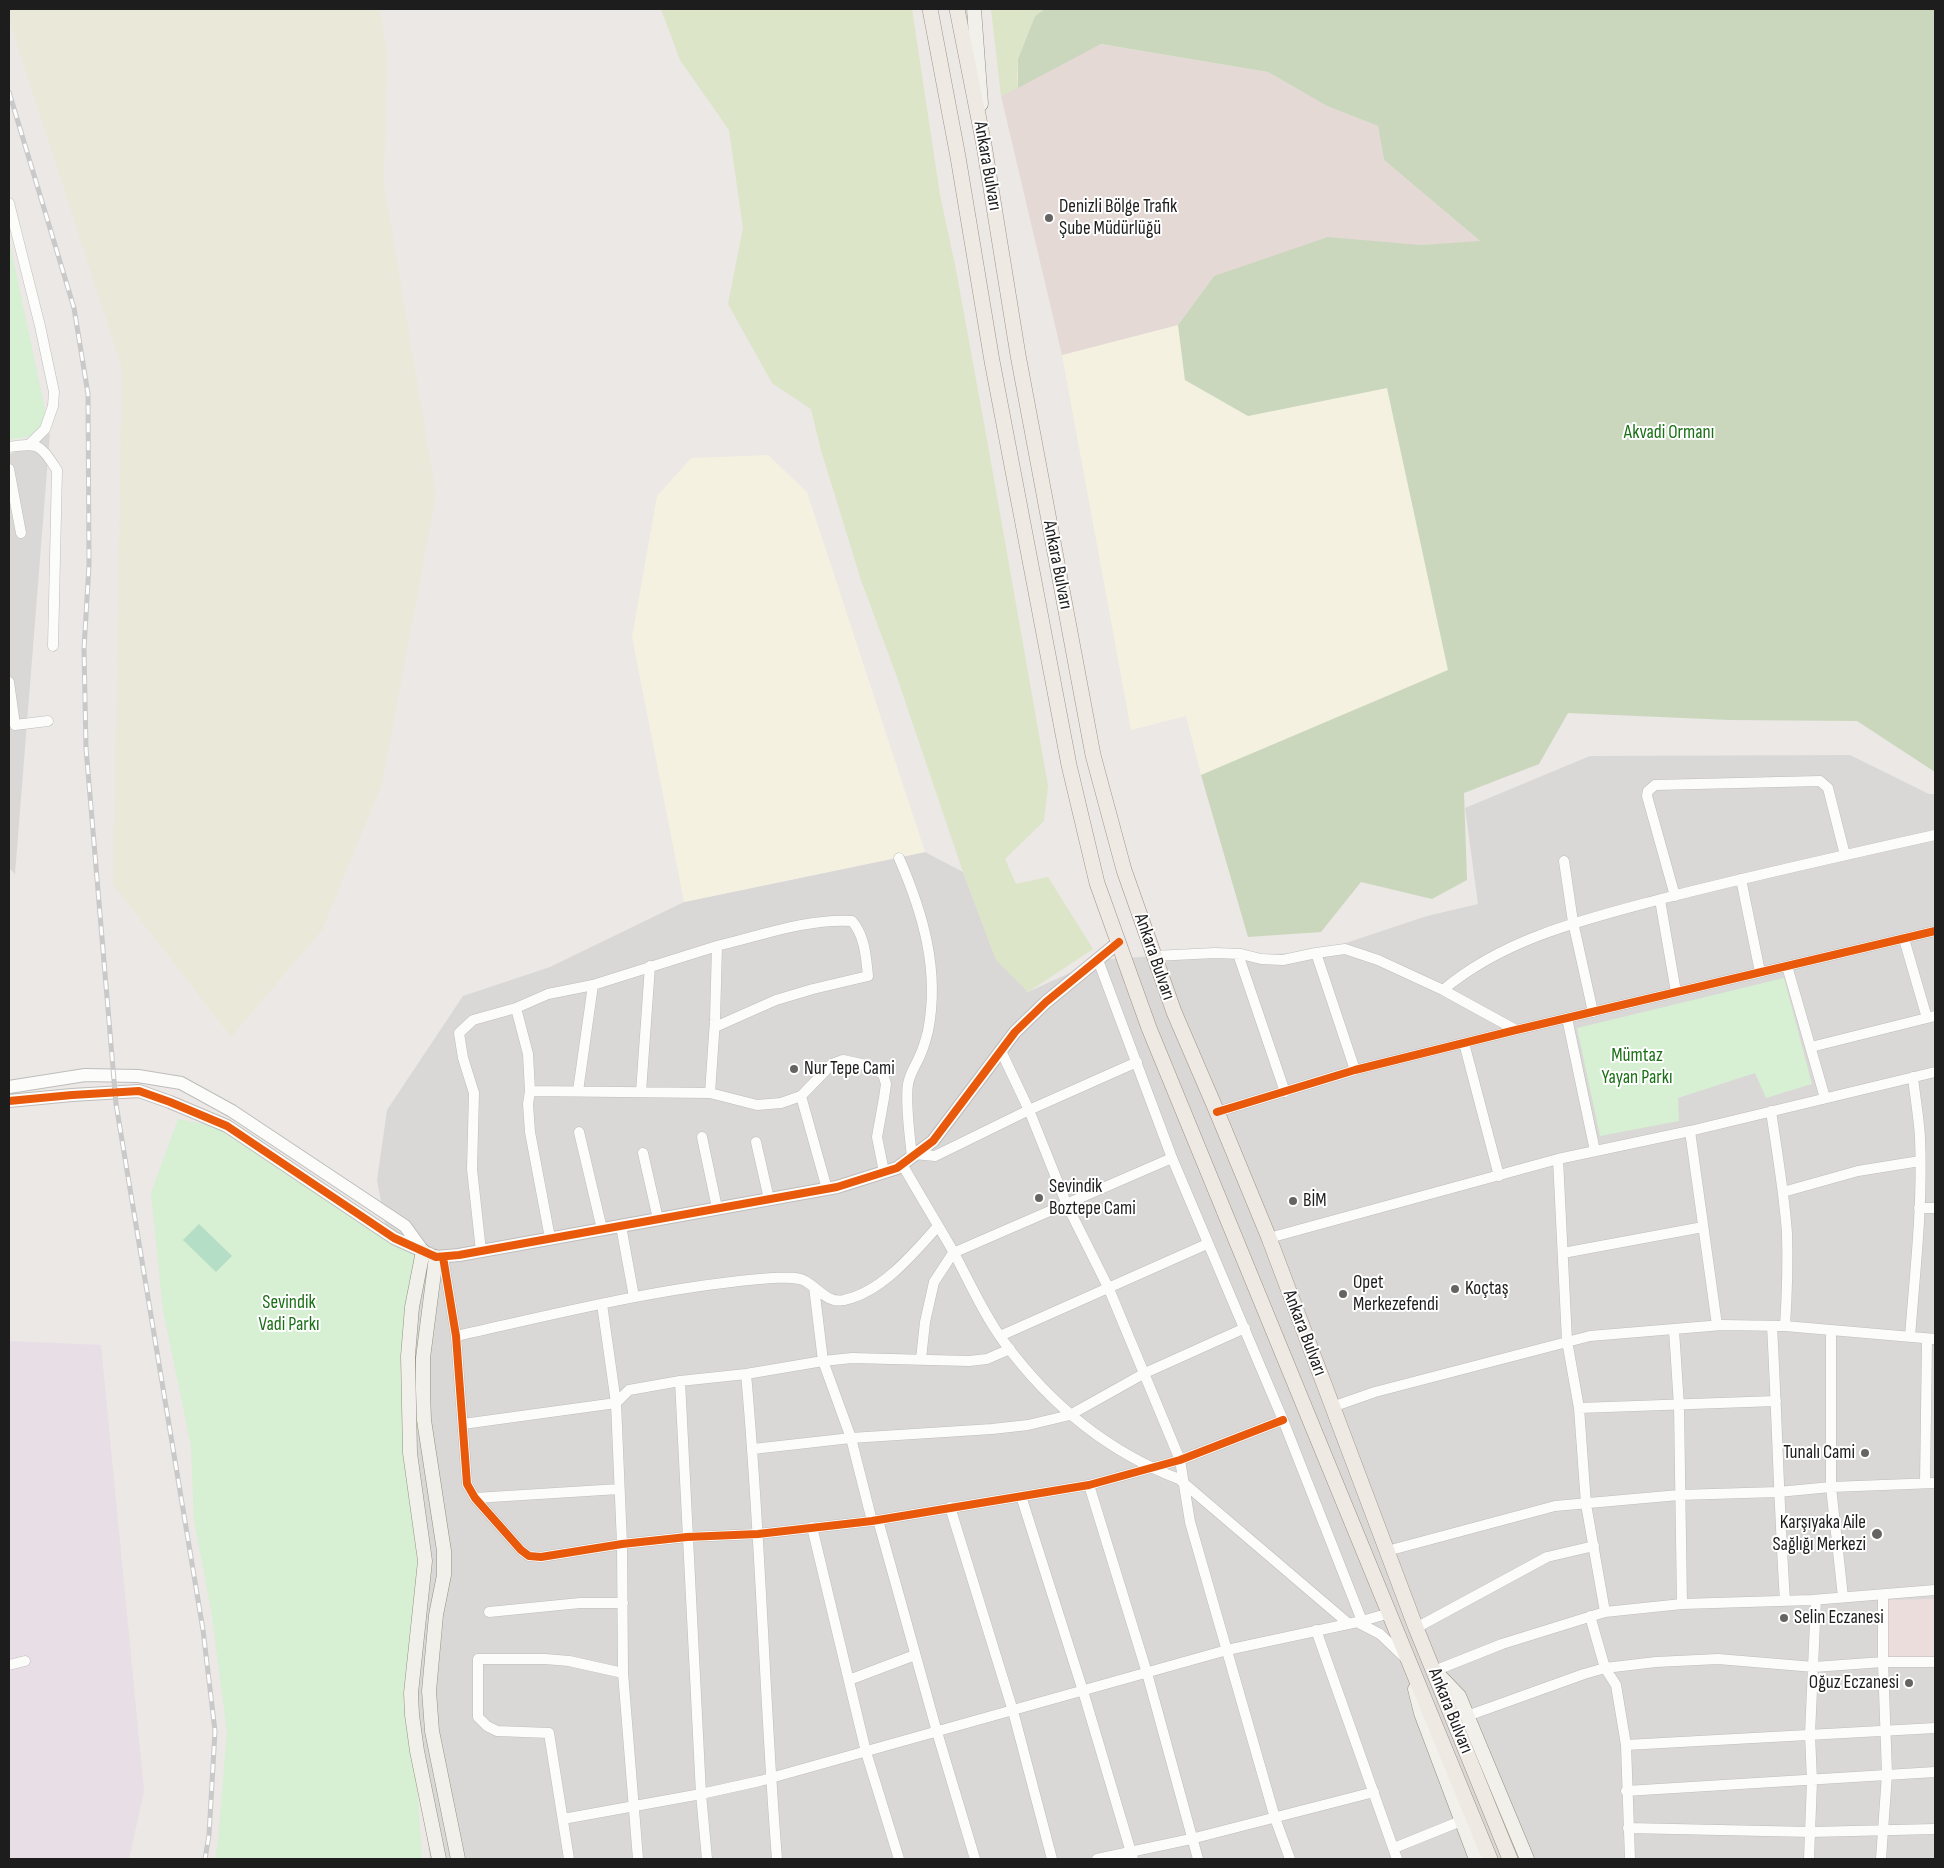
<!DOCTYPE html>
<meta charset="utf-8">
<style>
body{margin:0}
#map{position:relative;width:1944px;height:1868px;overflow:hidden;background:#ebe8e5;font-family:"Sofia Sans Condensed",sans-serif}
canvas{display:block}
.frame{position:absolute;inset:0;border:10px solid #1d1d1d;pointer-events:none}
</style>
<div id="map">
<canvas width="1944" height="1868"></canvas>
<div class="frame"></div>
</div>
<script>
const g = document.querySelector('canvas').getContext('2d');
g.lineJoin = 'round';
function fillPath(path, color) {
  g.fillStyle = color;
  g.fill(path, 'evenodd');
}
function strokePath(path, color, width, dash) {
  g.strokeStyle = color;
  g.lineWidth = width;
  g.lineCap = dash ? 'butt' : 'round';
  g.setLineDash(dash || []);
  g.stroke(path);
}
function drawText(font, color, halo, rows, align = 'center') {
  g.font = font + ' "Sofia Sans Condensed",sans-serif';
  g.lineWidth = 4;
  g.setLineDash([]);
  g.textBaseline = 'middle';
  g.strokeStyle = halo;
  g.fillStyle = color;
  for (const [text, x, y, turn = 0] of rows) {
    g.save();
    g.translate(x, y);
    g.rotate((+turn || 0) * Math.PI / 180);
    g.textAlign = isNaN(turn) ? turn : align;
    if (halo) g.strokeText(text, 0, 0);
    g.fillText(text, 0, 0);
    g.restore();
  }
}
const residential = new Path2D(`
 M50 433 15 874 9 868V455Z
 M1850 755 1929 794H1935V1859H430L412 1715 398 1294 377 1180 387 1110 463 996 550 967 684 902 925 852 963 872 996 959 1028 992 1098 960 1154 956 1316 953 1427 916 1478 904 1465 808 1590 756Z`);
const commercial = new Path2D(`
 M1935 1599V1659L1888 1660 1887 1600Z`);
const industrial = new Path2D(`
 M9 1341 101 1345 144 1791 129 1859H9Z`);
const education = new Path2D(`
 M1178 325 1185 380 1248 416 1387 388 1448 671 1201 775 1186 716 1131 730 1062 355Z
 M768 455 807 492 925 852 684 902 632 637 657 496 691 458Z`);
const military = new Path2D(`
 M1100 44 1268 72 1327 106 1378 126 1384 160 1481 242 1420 245 1214 276 1178 325 1062 355 1001 96Z`);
const farmland = new Path2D(`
 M9 9H380L387 52 384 184 436 495 382 784 322 930 231 1037 113 884 122 368 9 20Z`);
const grass = new Path2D(`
 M661 9H912L940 195 956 270 989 451 1048 786 1044 821 1005 859 1016 884 1048 877 1093 949 1028 992 996 960 963 872 897 677 861 580 821 450 811 409 772 383 728 304 743 228 729 130 680 60Z
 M991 9H1045L1035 16 1018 59 1017 77 1018 88 1001 96Z`);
const forest = new Path2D(`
 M1045 9H1935V772L1857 721 1729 720 1568 713 1539 764 1464 793 1467 880 1432 899 1361 882 1321 932 1248 937 1201 775 1448 670 1387 388 1248 416 1185 380 1178 325 1214 276 1328 237 1420 245 1480 241 1384 160 1378 126 1327 106 1268 72 1101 44 1018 88V59L1035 16Z`);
const park = new Path2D(`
 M9 239 50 433 9 440Z
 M1784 978 1812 1084 1766 1098 1755 1073 1678 1098 1679 1121 1600 1136 1577 1028Z
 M178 1119 232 1130 423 1251 408 1356 420 1518 419 1627 412 1715 422 1859H215L218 1841 227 1732 211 1609 194 1521 191 1446 163 1310 151 1193Z`);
const pitch = new Path2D(`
 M199 1224 232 1256 216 1272 183 1240Z`);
const minor = new Path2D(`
 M9 203 40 326 54 392 53 406 45 429 30 444
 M9 447C40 442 40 445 57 470L53 646
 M9 469 21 533
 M9 682 15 725 48 721
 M899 858C923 913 940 971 928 1031 926 1038 924 1047 921 1053 917 1064 910 1072 908 1084 905 1103 910 1137 912 1157
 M1564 861 1573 922 1593 1012
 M1741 879 1760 972
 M1675 896 1647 796 1648 791 1655 785 1820 781 1828 788 1845 855
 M1660 900 1676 992
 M1904 939 1927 1018
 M1316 953 1355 1070
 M1238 954 1285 1092
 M1154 956 1215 953 1241 954 1261 959 1283 960 1316 953 1345 949 1378 960 1443 990 1516 1030
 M1098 960 1172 1158 1283 1420 1362 1621
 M1787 966 1825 1098
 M1443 990C1506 937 1587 919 1665 898 1755 875 1845 855 1935 835
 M516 1008 528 1054 530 1091 528 1104 530 1132 550 1238
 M1567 1018 1595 1151
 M1464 1043 1499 1176
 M1811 1047 1935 1016
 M1001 1051 1029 1110 1067 1205 1109 1289 1180 1460 1190 1522 1275 1818 1290 1859
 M530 1091 710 1093 757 1105 781 1103 801 1096 832 1064 843 1060 866 1065 883 1074 886 1084 884 1098 877 1137 884 1172
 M578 1091 593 985
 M641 1092 650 966
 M710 1093 715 1020 717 946C759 936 809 918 852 921 865 936 866 957 868 976L813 989 776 1000 715 1027
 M801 1096 827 1189
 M1771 1111C1777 1152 1784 1192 1787 1233 1788 1264 1787 1295 1785 1326
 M1217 1112 1355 1070 1516 1030 1935 931
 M1690 1131 1717 1325
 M579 1132 602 1229
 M702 1137 717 1208
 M756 1142 769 1199
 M643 1153 658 1219
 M915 1154 935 1156 1029 1110 1137 1062
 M1558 1159 1567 1341 1579 1408 1586 1504 1605 1612
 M902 1164C919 1194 937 1223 954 1253 970 1283 984 1315 1004 1342 1049 1403 1108 1452 1179 1479L1349 1624
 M1783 1192 1858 1171 1920 1161
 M1919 1208H1935
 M621 1226 634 1297
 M1269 1238 1558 1159 1690 1131 1935 1072
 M481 1251 472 1169 474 1093 463 1058 459 1033 473 1020 516 1008 548 994 593 985 717 946
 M1563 1253 1703 1227
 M443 1257 456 1336 467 1484 475 1498 521 1550 529 1556 541 1557 622 1544 687 1537 758 1534 872 1521 1089 1485 1180 1460 1283 1420
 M814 1287 823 1361 851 1438 872 1521
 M602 1304 616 1403 622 1544 623 1673 638 1859
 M1772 1326C1777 1417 1779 1509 1785 1601
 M1674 1330 1679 1406 1682 1604
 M1831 1330V1487L1843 1597
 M456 1336C560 1313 665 1286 772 1278 781 1278 797 1276 805 1281 818 1288 828 1304 844 1300 882 1292 914 1253 938 1226
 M1000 1336 1207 1244
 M1910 1337C1915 1271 1923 1204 1920 1138 1919 1118 1915 1097 1913 1077
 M921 1359 925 1322 934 1282 953 1253 1172 1158
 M746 1374C761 1536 764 1698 777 1859
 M680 1381 701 1794 707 1859
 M1332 1407 1375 1392 1590 1336 1722 1325 1785 1326 1935 1339
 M1579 1408 1776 1401
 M463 1424 616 1403 629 1390 680 1381 746 1374 823 1361 852 1358 969 1361 987 1359 1010 1349
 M753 1449 851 1438 992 1429 1028 1425 1070 1415 1145 1373 1245 1328
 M1925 1483 1927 1339
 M1089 1485 1147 1673 1198 1859
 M1021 1496 1083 1691 1133 1859
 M475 1498 619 1489
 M950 1507 1013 1711 1052 1859
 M878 1520 937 1732 975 1859
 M812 1527 866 1752 899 1859
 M1387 1551 1555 1506 1679 1495 1778 1492 1831 1487 1935 1483
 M489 1612 580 1603H623
 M1590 1616 1605 1668 1616 1685 1626 1745 1630 1859
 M1357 1622 1380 1634 1404 1657
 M1416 1628 1547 1557 1594 1546
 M1316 1630 1397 1859
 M9 1665 25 1661
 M1434 1671 1502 1644 1605 1612 1682 1604 1812 1600 1935 1590
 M849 1680 915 1655
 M1467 1716 1584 1674 1605 1668 1656 1662 1718 1659 1814 1667 1883 1662H1935
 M1626 1745 1935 1728
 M1626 1791 1935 1772
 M563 1819 701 1794 760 1781 1227 1650 1362 1621 1390 1613
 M1628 1828 1811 1832 1935 1829
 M1394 1848 1461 1821
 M569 1859 549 1733 497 1731 487 1726 478 1717V1659H545L569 1661 623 1673
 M1097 1859 1191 1839 1374 1792
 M1809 1859 1812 1781 1810 1734 1816 1600
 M1881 1859 1887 1774 1883 1662V1595`);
const tertiary = new Path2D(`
 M9 1087 85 1075 138 1076 181 1083 232 1111 405 1226 423 1251
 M9 1101 72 1095 139 1091 170 1102 227 1126 394 1238 436 1257 459 1255 837 1187 897 1168 933 1141 1015 1032 1046 1002 1119 942`);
const secondary = new Path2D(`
 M974 9 981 104
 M423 1251 412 1307 408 1356 410 1453 425 1561 411 1693 412 1715 417 1751 439 1859
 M436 1257 423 1358V1389L424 1420 444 1551V1575L436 1615 429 1691 432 1731 458 1859
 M1435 1671 1459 1696 1527 1859
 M1415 1689 1421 1713 1476 1859`);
const primary = new Path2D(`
 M930 9 958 157 992 361 1069 765 1097 883 1149 1028 1490 1859
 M957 9 984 145 1018 355 1093 755 1124 870 1174 1012 1217 1112 1269 1238 1416 1628 1510 1859`);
const rail = new Path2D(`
 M9 92 74 308 88 394 89 565 84 649 86 748 116 1104 203 1630 215 1731 209 1835 205 1859`);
const cycleway = new Path2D(`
 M9 1101 72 1095 139 1091 170 1102 227 1126 394 1238 436 1257 459 1255 837 1187 897 1168 933 1141 1015 1032 1046 1002 1119 942
 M1217 1112 1355 1070 1516 1030 1935 931
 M443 1257 456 1336 467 1484 475 1498 521 1550 529 1556 541 1557 622 1544 687 1537 758 1534 872 1521 1089 1485 1180 1460 1283 1420`);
const markers = [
 [1049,218,5,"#656463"],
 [794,1069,5,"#656463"],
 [1039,1198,5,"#656463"],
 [1293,1201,5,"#656463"],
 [1455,1289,5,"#656463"],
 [1343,1294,5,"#656463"],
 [1865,1453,5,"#656463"],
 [1877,1534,6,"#656463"],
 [1784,1618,5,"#656463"],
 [1909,1683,5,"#656463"]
];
const streetNames = [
 ["Ankara Bulvarı",987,166,80],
 ["Ankara Bulvarı",1057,565,79],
 ["Ankara Bulvarı",1154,957,71],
 ["Ankara Bulvarı",1304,1333,69],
 ["Ankara Bulvarı",1450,1711,68]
];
const poiNames = [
 ["Denizli Bölge Trafik",1059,207],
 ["Şube Müdürlüğü",1059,229],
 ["Nur Tepe Cami",804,1069],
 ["Sevindik",1049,1187],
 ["Boztepe Cami",1049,1209],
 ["BİM",1303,1201],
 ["Opet",1353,1283],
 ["Merkezefendi",1353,1305],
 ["Koçtaş",1465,1289],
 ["Tunalı Cami",1855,1453,"right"],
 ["Karşıyaka Aile",1866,1523,"right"],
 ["Sağlığı Merkezi",1866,1545,"right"],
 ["Selin Eczanesi",1794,1618],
 ["Oğuz Eczanesi",1899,1683,"right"]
];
const parkNames = [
 ["Akvadi Ormanı",1669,433],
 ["Mümtaz",1637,1056],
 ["Yayan Parkı",1637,1078],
 ["Sevindik",289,1303],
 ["Vadi Parkı",289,1325]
];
fillPath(residential, '#dad8d7');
fillPath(commercial, '#ecdddd');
fillPath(industrial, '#e8dee5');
fillPath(education, '#f4f1e1');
fillPath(military, '#e5d9d6');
fillPath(farmland, '#eae9d9');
fillPath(grass, '#dce5c7');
fillPath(forest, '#cad7bd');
fillPath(park, '#d7efd3');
fillPath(pitch, '#b5dec6');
strokePath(minor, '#bebdbc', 11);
strokePath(tertiary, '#bebdbc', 14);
strokePath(secondary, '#94927f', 15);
strokePath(primary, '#9f9285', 16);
strokePath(minor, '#fcfcfb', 10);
strokePath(tertiary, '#fcfcfb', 12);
strokePath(secondary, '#f2f0ea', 14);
strokePath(primary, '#efe9e4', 15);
strokePath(rail, '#cac9c9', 5);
strokePath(rail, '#fff', 3, [9]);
strokePath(cycleway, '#e8590c', 8);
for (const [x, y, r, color] of markers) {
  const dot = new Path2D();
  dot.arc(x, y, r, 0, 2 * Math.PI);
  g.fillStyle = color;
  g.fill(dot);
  strokePath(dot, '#fff', 2);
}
drawText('19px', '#1d1d1d', '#fff', streetNames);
drawText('19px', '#1d1d1d', '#fff', poiNames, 'left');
drawText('19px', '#1a7015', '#fff', parkNames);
</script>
